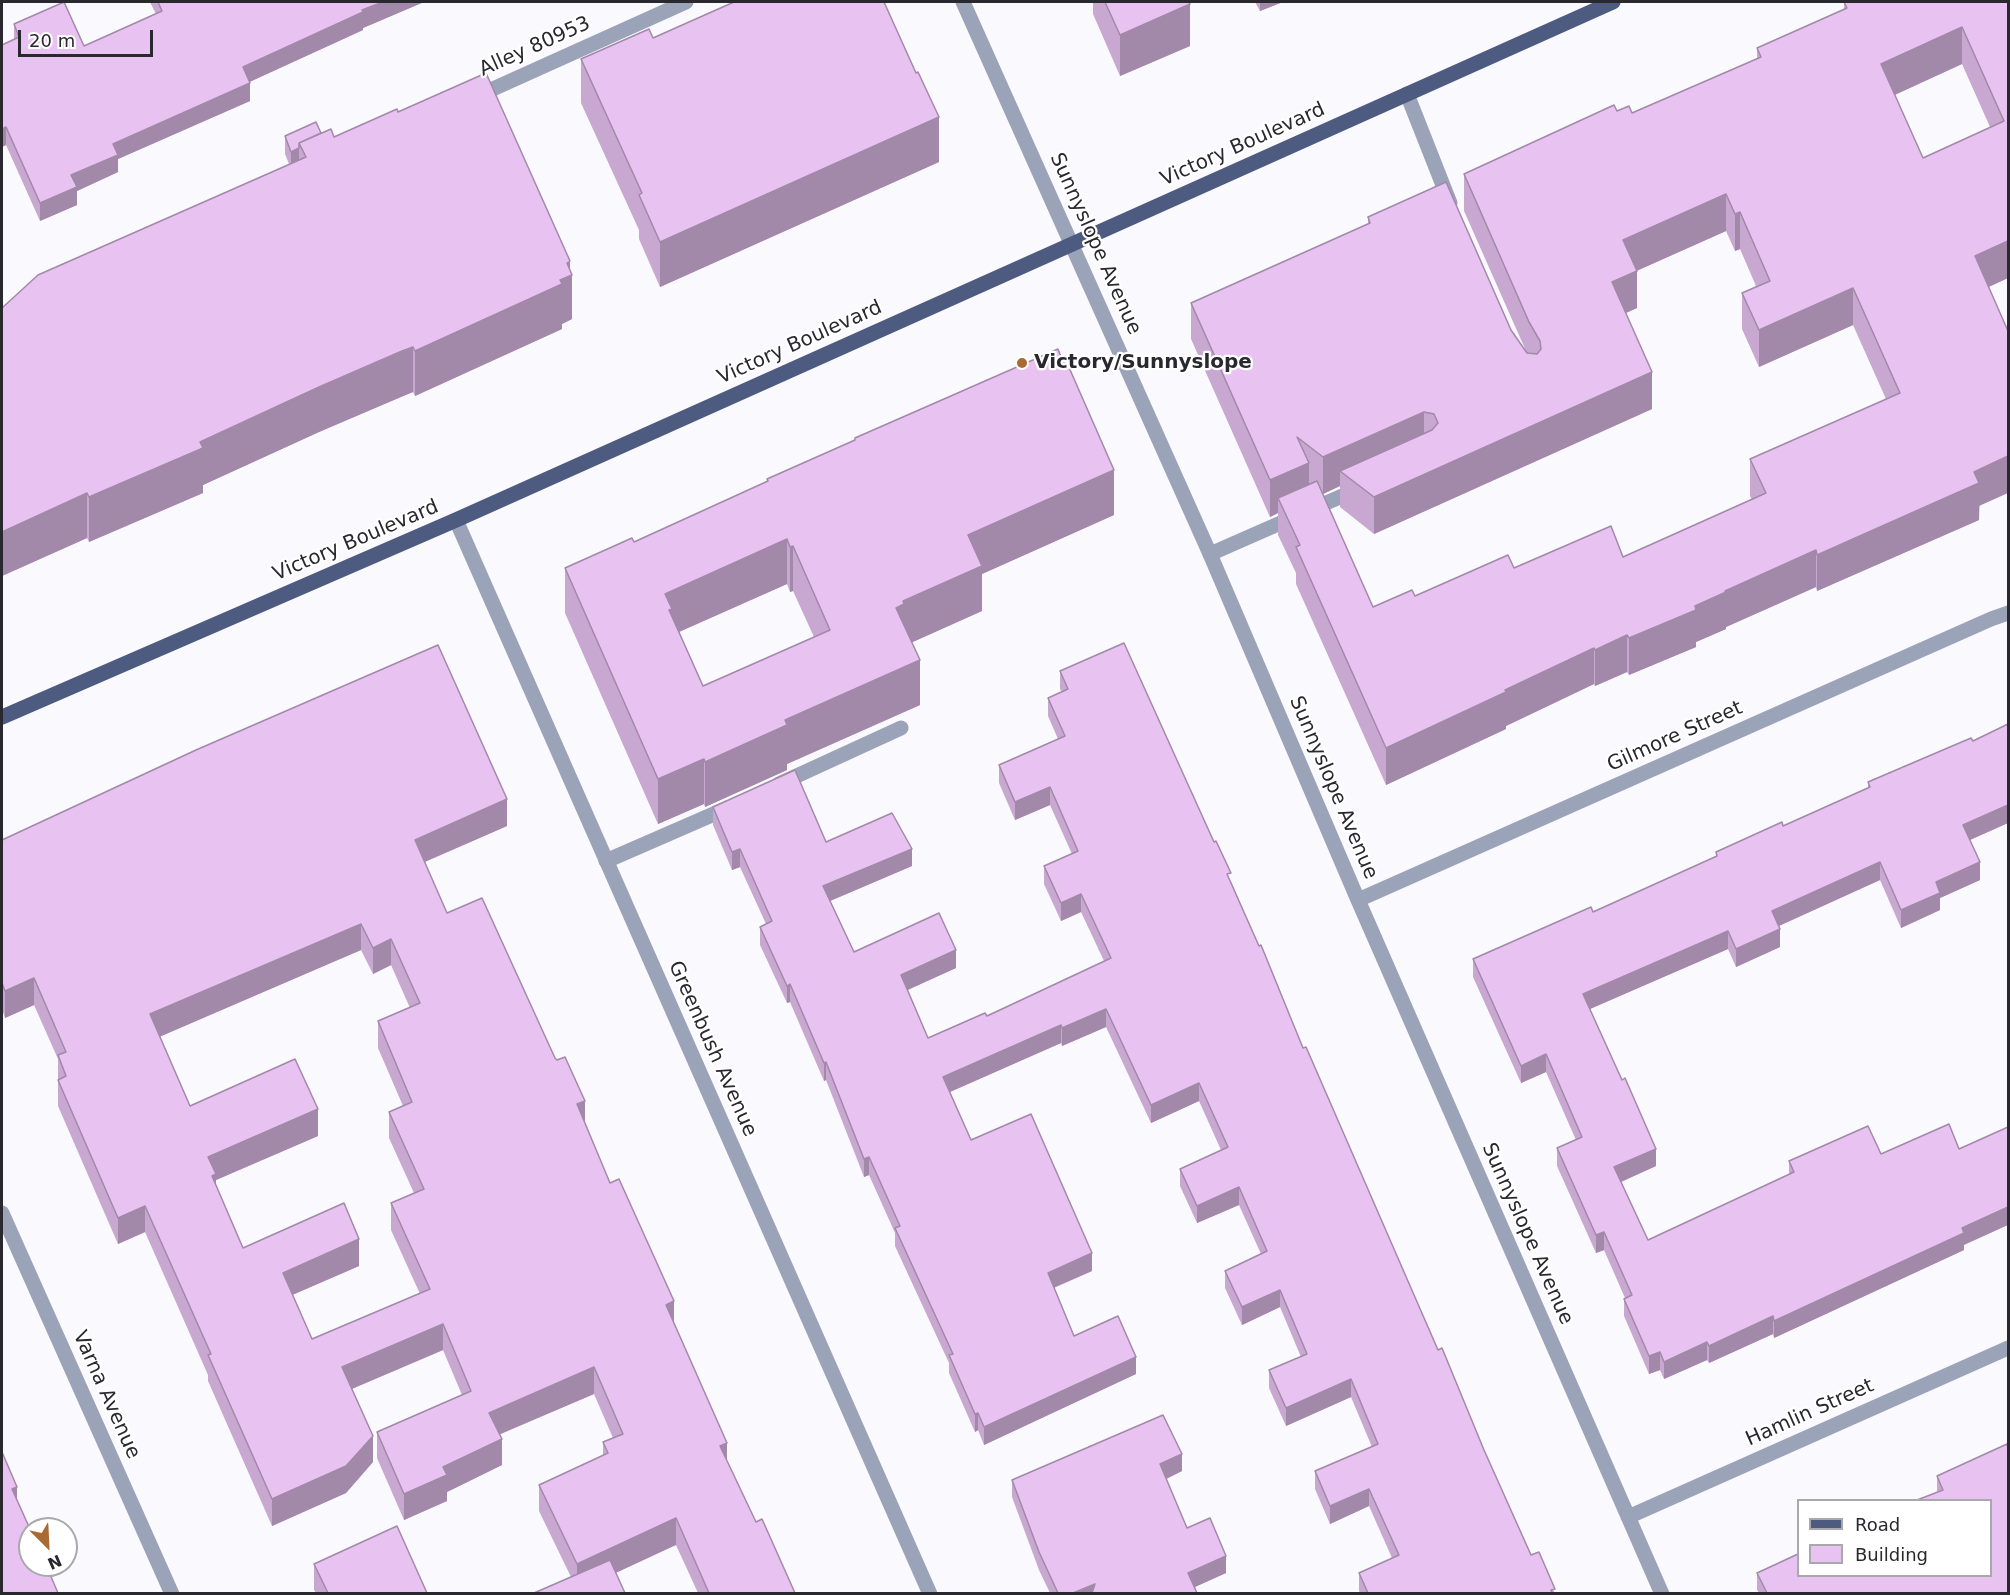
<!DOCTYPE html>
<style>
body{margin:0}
#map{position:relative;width:2010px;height:1595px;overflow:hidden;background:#faf9fd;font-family:"DejaVu Sans",sans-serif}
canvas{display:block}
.frame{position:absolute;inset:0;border:3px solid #29282e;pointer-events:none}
.legend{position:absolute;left:1797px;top:1499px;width:195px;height:78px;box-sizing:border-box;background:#fff;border:2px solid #a9a9ab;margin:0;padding:8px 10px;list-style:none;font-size:18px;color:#29282e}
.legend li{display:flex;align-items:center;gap:12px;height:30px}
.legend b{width:30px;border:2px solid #a9a9ab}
.north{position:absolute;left:18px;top:1517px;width:60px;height:60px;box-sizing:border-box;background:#fff;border:2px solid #a9a9ab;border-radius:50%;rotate:156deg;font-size:16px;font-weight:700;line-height:24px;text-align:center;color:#29282e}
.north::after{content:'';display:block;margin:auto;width:21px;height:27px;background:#aa6a33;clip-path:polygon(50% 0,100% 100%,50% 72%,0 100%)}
.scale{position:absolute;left:18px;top:30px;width:135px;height:27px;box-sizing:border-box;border:3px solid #29282e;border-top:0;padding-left:8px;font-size:18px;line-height:21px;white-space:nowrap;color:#29282e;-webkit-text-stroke:4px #fff;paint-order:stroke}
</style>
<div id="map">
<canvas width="2010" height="1595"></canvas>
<div class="frame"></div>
<ul class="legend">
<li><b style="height:8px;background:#4e5b81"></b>Road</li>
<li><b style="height:16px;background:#e8c3f2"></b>Building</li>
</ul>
<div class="north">N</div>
<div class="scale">20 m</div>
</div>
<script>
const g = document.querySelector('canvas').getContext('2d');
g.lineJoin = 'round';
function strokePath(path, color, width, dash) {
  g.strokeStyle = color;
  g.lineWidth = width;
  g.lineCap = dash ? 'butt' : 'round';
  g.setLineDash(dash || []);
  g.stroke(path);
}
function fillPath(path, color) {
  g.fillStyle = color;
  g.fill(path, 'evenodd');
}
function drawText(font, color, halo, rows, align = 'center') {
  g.font = font + ' "DejaVu Sans",sans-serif';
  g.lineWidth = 4.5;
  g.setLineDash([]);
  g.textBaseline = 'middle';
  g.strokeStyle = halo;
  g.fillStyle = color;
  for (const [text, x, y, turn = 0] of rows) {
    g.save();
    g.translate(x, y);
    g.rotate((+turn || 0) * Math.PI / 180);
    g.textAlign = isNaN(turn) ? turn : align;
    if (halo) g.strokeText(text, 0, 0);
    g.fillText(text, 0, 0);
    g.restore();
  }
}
const service = new Path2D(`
 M1407 94 1450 203
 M475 97 686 2
 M1210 554 1358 489
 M779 784 901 728
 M606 861 730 807`);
const minor = new Path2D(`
 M963 2 1210 554 1358 900 1662 1594
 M456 520 930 1594
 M1358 900 1991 619 2008 613
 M2 1213 172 1594
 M1628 1517 2008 1348`);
const primary = new Path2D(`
 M2 717 456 520 1613 2`);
const wall = new Path2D(`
 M150 2H424L363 28V30L249 82 250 101 118 159V172L77 191V205L40 221 6 145 2 147 14 40V24L84 46 156 14Z
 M1093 2H1189L1190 46 1120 76 1093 14Z
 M1255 2H1283L1260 11Z
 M1844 2H2008V278L1989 287 1979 520 1817 591 1816 587 1726 627V629L1696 642V647L1629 675 1627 672 1595 686 1594 684 1506 726V729L1386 785 1296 584V573L1278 535V513L1270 517 1191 339V303L1368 224V217L1511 330 1526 351 1464 211V174L1617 111 1632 113 1757 59V48L1844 9ZM1962 64 1990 127 1923 158 1895 95ZM1726 231 1735 251 1740 249 1756 286 1742 293V329L1759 367 1853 325 1886 399 1750 459V496L1752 500 1623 557 1514 568 1415 596 1373 607 1323 494 1340 486V507L1374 534 1652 409 1626 313 1637 308 1636 271Z
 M653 38 939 162 660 287 639 239V230L581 103V59Z
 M398 112 570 271 572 319 562 324V329L415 396 413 392 402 396 319 432 203 485V493L89 542 87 538 2 576V308L289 164 285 154V136L321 133 334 137Z
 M855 438 1114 515 982 574V611L912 642 920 705 787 764V770L705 807 704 804 658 824 565 613V568L634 542 767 482V479L855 440ZM787 584 790 592 793 591 814 637 703 686 679 632Z
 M1060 671 1231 882 1303 1048 1438 1350 1531 1555 1555 1593H1360L1359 1591V1573L1392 1558 1369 1506 1330 1524 1315 1489V1471L1372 1447 1351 1397 1286 1426 1269 1388V1370L1301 1357 1280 1307 1242 1325 1225 1288V1271L1261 1254 1239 1205 1197 1223 1180 1186V1169L1221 1150 1199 1101 1151 1123 1106 1027 1062 1046 1061 1043 950 1092 971 1140 1092 1271 1054 1288 1074 1336 1136 1374 984 1445 978 1430 975 1432 949 1373V1363L895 1246V1233L869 1175 864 1177 826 1080 824 1081 790 1002 787 1003 760 945V927L766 924 740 867 732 870 713 825V807L826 842 912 866 830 901 854 952 956 968 907 990 928 1038 987 1016 1104 961 1081 912 1061 921 1044 884V866L1072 854 1050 805 1015 820 999 783V765L1058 739 1048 716V698L1062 692 1060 689Z
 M2008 724V823L1970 840 1980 880 1940 898V910L1901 928 1880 880 1779 926 1780 947 1736 967 1728 949 1590 1009 1656 1166 1621 1182 1648 1240 1789 1175V1161L1881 1154 1964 1245V1250L1774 1338 1773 1334 1709 1363 1707 1360 1664 1379 1660 1370 1649 1374 1624 1316V1299L1625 1298 1604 1250 1596 1253 1557 1166V1148L1576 1140 1546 1072 1521 1083 1473 977V959L1593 912 1716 857V852L1783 826 1868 788V782L1973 741Z
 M507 826 425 862 447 913 585 1123 610 1183 674 1323 727 1461 756 1522 795 1593H698L676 1545 571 1577 539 1511V1485L603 1455V1442L613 1438 594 1394 499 1434 502 1465 447 1492V1501L404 1520 377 1458V1432L462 1395 443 1350 352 1389 373 1462 346 1493 272 1526 208 1381V1375L145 1232 118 1244 58 1106V1059L34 1005 5 1018 2 1009V840ZM361 950 373 974 391 965 410 1008 378 1021V1048L403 1106 389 1112V1138L414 1193 391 1203V1230L420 1294 312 1339 292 1295 359 1266 243 1248 216 1185V1180L318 1136 190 1106 160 1036Z
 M1182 1471 1166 1479 1187 1528 1226 1573 1195 1587 1197 1593H1050L1039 1570 1012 1497V1480Z
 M1937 1476 2008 1593H1759L1757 1590V1573L1937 1492Z
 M314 1564 427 1593H316L314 1590Z`);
const shadedWall = new Path2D(`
 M383 2H424L363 28V30L243 85V67L362 10Z
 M1260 2H1283L1260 11Z
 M1190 4V46L1120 76V35Z
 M1962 27V64L1881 101V64Z
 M250 83V101L118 159V172L77 191V205L40 221V203L71 175 113 144Z
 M939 117V162L660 287V242Z
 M6 127V145L2 147V129Z
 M299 148V166L291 170V152Z
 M1726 194V231L1623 277V240Z
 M1740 212V249L1735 251V214Z
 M2008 241V278L1975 293V256Z
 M570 261V275H572V319L562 324V329L415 396V351L560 280 567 263Z
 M1637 271V308L1612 319V282Z
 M1853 288V325L1759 367V330Z
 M413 347V392L319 432 203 485V493L89 542V497L200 442 319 387Z
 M1652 372V409L1374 534V497Z
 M1424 412V449L1340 471V486L1323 494V457Z
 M2008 456V493L1979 506V520L1817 591V555L1974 472Z
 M1309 463V500L1278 498V513L1270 517V480Z
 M1114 470V515L982 574V611L904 646 896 608 968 535Z
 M87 493V538L2 576V532Z
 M787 539V584L672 635 665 594Z
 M793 546V591L790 592V547Z
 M1816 550V587L1726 627V629L1696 642V647L1629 675V638L1725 591Z
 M1627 635V672L1595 686V650Z
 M1594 648V684L1506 726V729L1386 785V748L1505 690Z
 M920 660V705L787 764V770L705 807V762L785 720Z
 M704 759V804L658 824V779Z
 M1050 787V805L1015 820V802Z
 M507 799V826L415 866V840Z
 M2008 805V823L1963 843V825Z
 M740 849V867L732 870V852Z
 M912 849V866L823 904V886Z
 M1880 862V880L1772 929V911Z
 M1980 862V880L1940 898V910L1901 928V910L1936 882Z
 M1081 894V912L1061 921V903Z
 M361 924V950L150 1041V1014Z
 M1780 929V947L1736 967V949Z
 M1728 931V949L1583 1012V994Z
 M391 939V965L373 974V948Z
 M956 950V968L901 993V975Z
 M34 978V1005L5 1018V991Z
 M790 984V1002L787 1003V986Z
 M1106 1009V1027L1062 1046V1028Z
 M1061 1025V1043L943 1095V1077Z
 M1546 1054V1072L1521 1083V1066Z
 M826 1062V1080L824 1081V1063Z
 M1199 1083V1101L1151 1123V1105Z
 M585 1101V1127L577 1104Z
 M318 1109V1136L216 1180V1201L208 1157Z
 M1656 1149V1166L1614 1185V1167Z
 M869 1157V1175L864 1177V1159Z
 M1239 1187V1205L1197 1223V1206Z
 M145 1206V1232L118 1244V1218Z
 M2008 1207V1225L1964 1245V1250L1774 1338V1321L1962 1228Z
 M1604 1232V1250L1596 1253V1235Z
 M359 1239V1266L283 1299V1273Z
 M1092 1253V1271L1048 1290V1273Z
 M1280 1290V1307L1242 1325V1307Z
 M674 1301V1328L666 1305Z
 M1773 1316V1334L1709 1363V1346Z
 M443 1324V1350L342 1393V1367Z
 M1707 1342V1360L1664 1379V1362Z
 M1660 1352V1370L1649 1374V1356Z
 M1136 1357V1374L984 1445V1427Z
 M594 1367V1394L489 1439V1413Z
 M1351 1379V1397L1286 1426V1408Z
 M978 1413V1430L975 1432V1414Z
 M373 1436V1462L346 1493 272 1526V1499Z
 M502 1439V1465L447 1492V1501L404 1520V1494L443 1467Z
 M727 1443V1469L720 1446Z
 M1182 1454V1471L1160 1482V1464Z
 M17 1487V1504L12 1489Z
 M1369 1489V1506L1330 1524V1506Z
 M676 1518V1545L577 1591V1564Z
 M1226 1556V1573L1188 1590V1573Z
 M1095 1584V1593H1073Z`);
const building = new Path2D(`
 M64 2 84 46 162 11 158 2H383L362 10 363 12 243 67 250 83 113 144 118 155 71 175 77 187 40 203 6 127 2 129V45L19 37 14 24Z
 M734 2H884L916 73 918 72 939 117 660 242 639 195 642 193 581 59 649 29 653 38Z
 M1105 2H1189L1190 4 1120 35Z
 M1844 2H2008V241L1975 256 2008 331V456L1974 472 1979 483 1817 555 1816 550 1725 591 1726 592 1695 606 1696 610 1629 638 1627 635 1595 650 1594 648 1505 690 1506 692 1386 748 1296 547 1300 545 1278 498 1317 481 1373 607 1412 590 1415 596 1508 555 1514 568 1611 526 1623 557 1766 493 1750 459 1900 393 1853 288 1759 330 1742 293 1770 281 1740 212 1735 214 1726 194 1623 240 1637 271 1612 282 1652 372 1374 497 1340 471 1432 430 1438 423 1434 414 1424 412 1323 457 1297 437 1309 463 1270 480 1191 303 1370 223 1368 217 1446 182 1511 330 1527 353 1537 354 1541 349 1540 341 1529 322 1464 174 1614 105 1617 111 1629 106 1632 113 1761 57 1757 48 1847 8ZM1962 27 2004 121 1923 158 1881 64Z
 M486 73 570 261 567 263 572 275 560 280 562 284 415 351 413 347 402 351 319 387 200 442 203 448 89 497 87 493 2 532V308L38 275 306 157 299 143 331 129 334 137 397 109 398 112Z
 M316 122 321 133 299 143V148L291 152 285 136Z
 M1058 349 1061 357 1064 356 1114 470 968 535 982 566 903 601 904 604 896 608 920 660 785 720 787 725 705 762 704 759 658 779 565 568 632 538 634 542 768 481 767 479 855 440V438ZM787 539 790 547 793 546 830 630 703 686 669 610 672 609 665 594Z
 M1124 643 1214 842 1216 841 1231 873 1227 874 1259 946 1261 945 1303 1048 1306 1047 1438 1350 1442 1348 1484 1450 1531 1555 1539 1552 1555 1589 1551 1590 1552 1593H1368L1359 1573 1399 1555 1369 1489 1330 1506 1315 1471 1378 1444 1351 1379 1286 1408 1269 1370 1307 1354 1280 1290 1242 1307 1225 1271 1267 1251 1239 1187 1197 1206 1180 1169 1228 1147 1199 1083 1151 1105 1106 1009 1062 1028 1061 1025 943 1077 971 1140 1031 1114 1092 1253 1048 1273 1074 1336 1118 1316 1136 1357 984 1427 978 1413 975 1414 949 1355 953 1354 895 1228 900 1226 869 1157 864 1159 826 1062 824 1063 790 984 787 986 760 927 772 921 740 849 732 852 713 807 795 770 826 842 892 813 912 849 823 886 854 952 939 913 956 950 901 975 928 1038 985 1013 987 1016 1111 958 1081 894 1061 903 1044 866 1078 851 1050 787 1015 802 999 765 1065 736 1048 698 1068 689 1060 671Z
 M438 645 507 799 415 840 447 913 482 898 555 1058 557 1060 565 1057 585 1101 577 1104 610 1183 619 1179 674 1301 666 1305 727 1443 720 1446 756 1522 762 1519 795 1593H709L676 1518 577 1564 539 1485 608 1453 603 1442 623 1434 594 1367 489 1413 502 1439 443 1467 447 1475 404 1494 377 1432 471 1391 443 1324 342 1367 373 1436 346 1466 272 1499 208 1355 211 1354 145 1206 118 1218 58 1080 66 1076 58 1055 66 1052 34 978 5 991 2 983V840L196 750ZM361 924 373 948 391 939 420 1003 378 1021 412 1102 389 1112 424 1189 391 1203 430 1289 312 1339 283 1273 359 1239 344 1203 243 1248 212 1176 216 1174 208 1157 318 1109 295 1059 190 1106 150 1014Z
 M2008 724V805L1963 825 1980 862 1936 882 1940 893 1901 910 1880 862 1772 911 1780 929 1736 949 1728 931 1583 994 1622 1080 1625 1078 1656 1149 1614 1167 1648 1240 1794 1172 1789 1161 1868 1126 1881 1154 1949 1124 1959 1149 2008 1127V1207L1962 1228 1964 1233 1774 1321 1773 1316 1709 1346 1707 1342 1664 1362 1660 1352 1649 1356 1624 1299 1632 1295 1604 1232 1596 1235 1557 1148 1582 1137 1546 1054 1521 1066 1473 959 1591 907 1593 912 1717 856 1716 852 1782 822 1783 826 1870 787 1868 782 1971 738 1973 741Z
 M1163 1415 1182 1454 1160 1464 1187 1528 1210 1518 1226 1556 1188 1573 1197 1593H1092L1095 1584 1073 1593H1058L1039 1552 1012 1480Z
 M2007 1444 2008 1448V1593H1767L1757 1573 1798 1554V1575H1990V1500H1917L1943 1490 1937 1476Z
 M2 1452 17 1487 12 1489 30 1529V1565H46L58 1593H2Z
 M397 1526 427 1593H328L314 1564Z
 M610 1560 625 1593H534Z`);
const markers = [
 [1022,363,6,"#aa6a33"]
];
const streetNames = [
 ["Alley 80953",535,47,-24],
 ["Victory Boulevard",1243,145,-24],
 ["Sunnyslope Avenue",1095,244,66],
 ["Victory Boulevard",800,343,-24],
 ["Victory Boulevard",356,541,-23],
 ["Gilmore Street",1675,737,-24],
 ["Sunnyslope Avenue",1333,788,67],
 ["Greenbush Avenue",712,1049,66],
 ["Sunnyslope Avenue",1527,1234,66],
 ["Varna Avenue",106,1395,66],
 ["Hamlin Street",1810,1413,-24]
];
const poiNames = [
 ["Victory/Sunnyslope",1034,363]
];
strokePath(service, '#9ba3b9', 15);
strokePath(minor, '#9ba3b9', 15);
strokePath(primary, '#4e5b81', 15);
fillPath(wall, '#c8a8d0');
fillPath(shadedWall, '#a288a9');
fillPath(building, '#e8c3f2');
strokePath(building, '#a288a9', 1.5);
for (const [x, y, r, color] of markers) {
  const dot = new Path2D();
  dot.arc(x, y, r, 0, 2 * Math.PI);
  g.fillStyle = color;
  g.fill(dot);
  strokePath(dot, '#fff', 2);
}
drawText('20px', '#29282e', '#fff', streetNames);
drawText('bold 20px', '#29282e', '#fff', poiNames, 'left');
</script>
